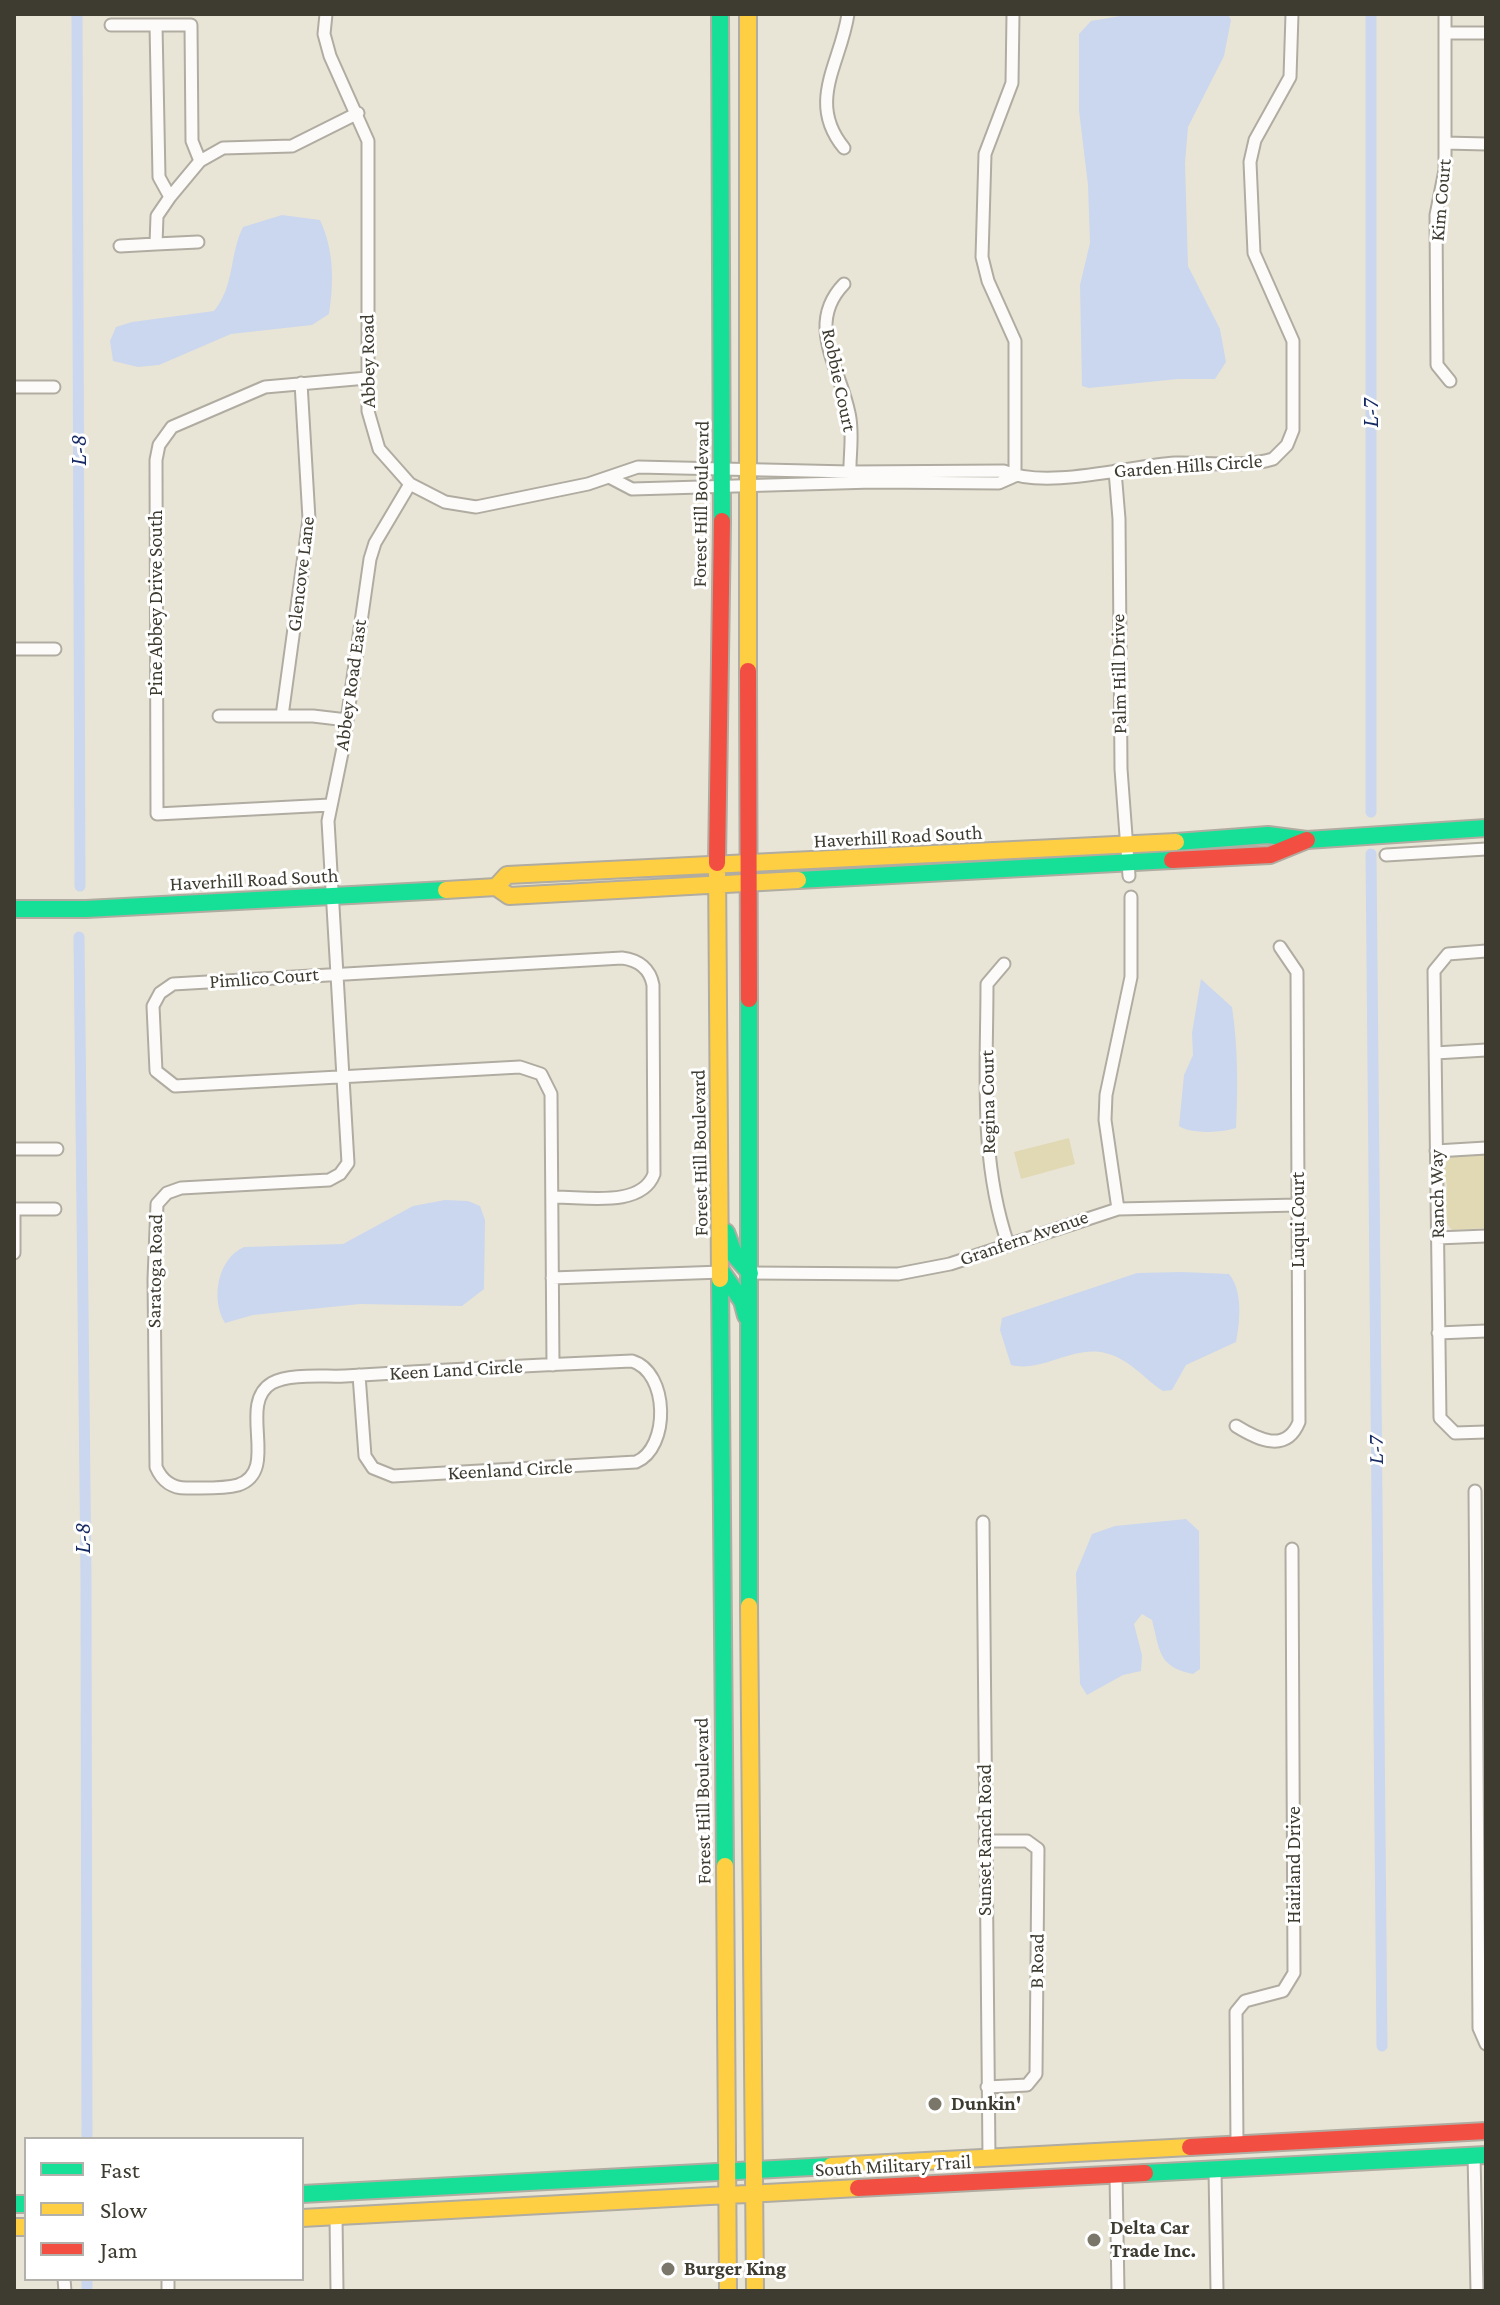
<!DOCTYPE html>
<style>
body{margin:0}
#map{position:relative;width:1500px;height:2305px;overflow:hidden;background:#e9e5d6;font-family:"Crimson Pro",serif}
canvas{display:block}
.frame{position:absolute;inset:0;border:16px solid #3e3b30;pointer-events:none}
.legend{position:absolute;left:24px;top:2137px;width:280px;height:144px;box-sizing:border-box;background:#fff;border:2px solid #b2b1ac;margin:0;padding:10px 14px;list-style:none;font-size:24px;color:#3e3b30}
.legend li{display:flex;align-items:center;gap:16px;height:40px}
.legend b{width:40px;border:2px solid #b2b1ac}
</style>
<div id="map">
<canvas width="1500" height="2305"></canvas>
<div class="frame"></div>
<ul class="legend">
<li><b style="height:10px;background:#16e098"></b>Fast</li>
<li><b style="height:10px;background:#ffcf43"></b>Slow</li>
<li><b style="height:10px;background:#f24e42"></b>Jam</li>
</ul>
</div>
<script>
const g = document.querySelector('canvas').getContext('2d');
g.lineJoin = 'round';
function fillPath(path, color) {
  g.fillStyle = color;
  g.fill(path, 'evenodd');
}
function strokePath(path, color, width, dash) {
  g.strokeStyle = color;
  g.lineWidth = width;
  g.lineCap = dash ? 'butt' : 'round';
  g.setLineDash(dash || []);
  g.stroke(path);
}
function drawText(font, color, halo, rows, align = 'center') {
  g.font = font + ' "Crimson Pro",serif';
  g.lineWidth = 6;
  g.setLineDash([]);
  g.textBaseline = 'middle';
  g.strokeStyle = halo;
  g.fillStyle = color;
  for (const [text, x, y, turn = 0] of rows) {
    g.save();
    g.translate(x, y);
    g.rotate((+turn || 0) * Math.PI / 180);
    g.textAlign = isNaN(turn) ? turn : align;
    if (halo) g.strokeText(text, 0, 0);
    g.fillText(text, 0, 0);
    g.restore();
  }
}
const green = new Path2D(`
 M1069 1138 1075 1164 1021 1179 1014 1152Z
 M1486 1153V1228L1452 1230 1443 1219 1447 1185 1443 1166 1452 1155Z`);
const water = new Path2D(`
 M1132 14H1228L1231 20 1224 56 1188 127 1185 163 1188 266 1220 329 1226 362 1215 379H1178L1089 388 1082 386 1080 285 1090 243 1088 185 1079 111V34L1091 21Z
 M282 215 320 220C334 250 334 281 329 314L312 325 231 334 159 365 138 367 113 361 110 341 116 327 132 322 214 311C235 286 229 255 243 227Z
 M1201 979 1232 1007C1238 1047 1238 1088 1236 1128 1222 1133 1190 1134 1179 1126L1184 1075 1193 1055 1192 1033Z
 M445 1200 468 1201 480 1206 485 1220 484 1289 462 1306 360 1304 253 1315 225 1323C210 1299 218 1258 244 1247L343 1244 413 1206Z
 M1182 1272 1229 1274C1243 1291 1240 1321 1236 1342L1186 1365 1172 1390 1163 1391C1143 1378 1130 1359 1105 1353 1073 1345 1042 1373 1011 1365L1000 1330 1002 1318 1137 1273Z
 M1186 1519 1199 1531 1200 1669 1193 1674C1158 1667 1160 1651 1152 1620L1142 1614 1134 1624 1142 1655 1141 1671 1123 1675 1087 1695 1080 1684 1076 1573 1092 1534 1115 1526Z`);
const canal = new Path2D(`
 M77 14 80 886
 M1371 14V812
 M1371 854 1382 2046
 M79 937 86 1581 87 2139
 M87 2279V2291`);
const street = new Path2D(`
 M326 14 324 34 330 56 368 141V411L379 449 410 484 445 502 476 507 588 484 638 467 850 472 1004 471C1046 490 1129 466 1175 463 1206 462 1243 468 1273 459L1287 445 1293 430V341L1254 253 1250 162 1255 140 1290 77 1292 14
 M1013 14 1012 83 985 154 982 257 988 281 1015 341V476
 M1445 14V170L1436 215 1437 365 1450 381
 M111 25H156
 M1445 33H1486
 M1445 143 1486 144
 M844 148C806 102 841 63 848 14
 M200 161 192 141 191 25H156L159 177 170 197 200 161 223 148 292 146 358 113
 M156 244 198 242
 M120 246 156 244 157 216 170 197
 M844 284C805 324 840 368 849 413 854 434 849 456 850 477
 M14 387H54
 M1115 471 1119 519 1121 769 1129 876
 M611 478 632 489 873 482 999 483 1015 476
 M14 649H55
 M219 716H313L347 720
 M282 716 309 519 301 383
 M330 805 157 814 156 460 159 445 172 427 265 387 367 378
 M1386 855 1486 849
 M1486 951 1448 954 1434 971 1440 1418 1455 1433 1486 1432
 M1004 964 987 984C987 1072 979 1159 1008 1244
 M1435 1053 1486 1050
 M14 1149H57
 M1436 1151 1486 1148
 M552 1197C582 1196 641 1209 654 1174L653 985C650 969 639 960 622 958L173 984 160 993 153 1006 156 1071 175 1086 520 1067 541 1074 551 1094 553 1365
 M14 1209H55
 M1118 1209 1105 1120 1106 1095 1131 977V897
 M1437 1238 1486 1236
 M14 1253V1209
 M750 1273 898 1274 950 1264 1118 1209 1298 1205
 M552 1278 722 1272
 M1438 1333 1486 1331
 M359 1375 365 1456 373 1468 393 1476 636 1462C670 1448 669 1372 632 1361 536 1365 441 1370 345 1376 325 1377 290 1373 272 1383 236 1404 281 1471 238 1485 223 1489 204 1488 189 1488 173 1489 162 1481 156 1467L154 1279 157 1204 167 1193 181 1188 329 1180 340 1174 348 1163 328 821 343 748 370 559 375 543 410 484
 M1236 1426C1257 1439 1286 1454 1299 1422L1297 972 1280 947
 M1475 1491 1479 2028 1486 2044
 M983 1522 989 2158
 M985 1841H1027L1038 1849 1036 2074 1027 2085 987 2087
 M1237 2144 1236 2012 1245 2001 1283 1991 1294 1973 1292 1549
 M1474 2155 1477 2291
 M1215 2169 1217 2291
 M1116 2175 1118 2291
 M336 2217 337 2291
 M64 2279 65 2291
 M168 2291V2279`);
const fast = new Path2D(`
 M720 14 722 521
 M1176 842 1268 835 1307 840 1486 828
 M798 880 1172 860
 M14 909H86L446 890
 M749 999V1606
 M726 1232 735 1256 750 1273
 M722 1272 742 1301 746 1316
 M720 1279 725 1866
 M1145 2173 1486 2155
 M302 2194 831 2166
 M14 2204H26`);
const slow = new Path2D(`
 M748 14V671
 M717 863 720 1279
 M496 887 507 875 1176 842
 M446 890 496 887 509 896 798 880
 M749 1606 755 2291
 M725 1866 728 2291
 M831 2166 1190 2147
 M302 2218 858 2188
 M14 2227H26`);
const jam = new Path2D(`
 M748 671 749 999
 M1172 860 1270 855 1307 840
 M717 863 722 521
 M1190 2147 1486 2131
 M858 2188 1145 2173`);
const markers = [
 [935,2104,8,"#7a766a"],
 [1094,2240,8,"#7a766a"],
 [668,2269,8,"#7a766a"]
];
const streetNames = [
 ["Kim Court",1441,200,-85],
 ["Abbey Road",368,361,-91],
 ["Robbie Court",839,380,78],
 ["Garden Hills Circle",1188,466,-4],
 ["Forest Hill Boulevard",701,504,-89],
 ["Glencove Lane",301,574,-83],
 ["Pine Abbey Drive South",156,603,-90],
 ["Palm Hill Drive",1119,674,-91],
 ["Abbey Road East",351,685,-82],
 ["Haverhill Road South",898,837,-3],
 ["Haverhill Road South",254,880,-3],
 ["Pimlico Court",264,978,-4],
 ["Regina Court",988,1102,-91],
 ["Forest Hill Boulevard",700,1153,-91],
 ["Ranch Way",1437,1194,-91],
 ["Luqui Court",1298,1220,-90],
 ["Granfern Avenue",1024,1238,-19],
 ["Saratoga Road",155,1271,-89],
 ["Keen Land Circle",456,1370,-3],
 ["Keenland Circle",510,1470,-3],
 ["Forest Hill Boulevard",703,1801,-91],
 ["Sunset Ranch Road",985,1840,-90],
 ["Hairland Drive",1294,1865,-90],
 ["B Road",1037,1961,-89],
 ["South Military Trail",893,2166,-3]
];
const poiNames = [
 ["Dunkin'",951,2104],
 ["Delta Car",1110,2228],
 ["Trade Inc.",1110,2251],
 ["Burger King",684,2269]
];
const waterNames = [
 ["L-7",1371,413,-90],
 ["L-8",79,450,-90],
 ["L-7",1376,1450,-91],
 ["L-8",83,1538,-90]
];
fillPath(green, '#e1d8b4');
fillPath(water, '#cbd7ee');
strokePath(canal, '#cbd7ee', 11);
strokePath(street, '#b0aca1', 15);
strokePath(fast, '#b0aca1', 20);
strokePath(slow, '#b0aca1', 20);
strokePath(jam, '#b0aca1', 20);
strokePath(street, '#fcfbf9', 11);
strokePath(fast, '#16e098', 16);
strokePath(slow, '#ffcf43', 16);
strokePath(jam, '#f24e42', 16);
for (const [x, y, r, color] of markers) {
  const dot = new Path2D();
  dot.arc(x, y, r, 0, 2 * Math.PI);
  g.fillStyle = color;
  g.fill(dot);
  strokePath(dot, '#fff', 3);
}
drawText('20px', '#3e3b30', '#fff', streetNames);
drawText('bold 20px', '#3e3b30', '#fff', poiNames, 'left');
drawText('italic 22px', '#162a63', '#fff', waterNames);
</script>
